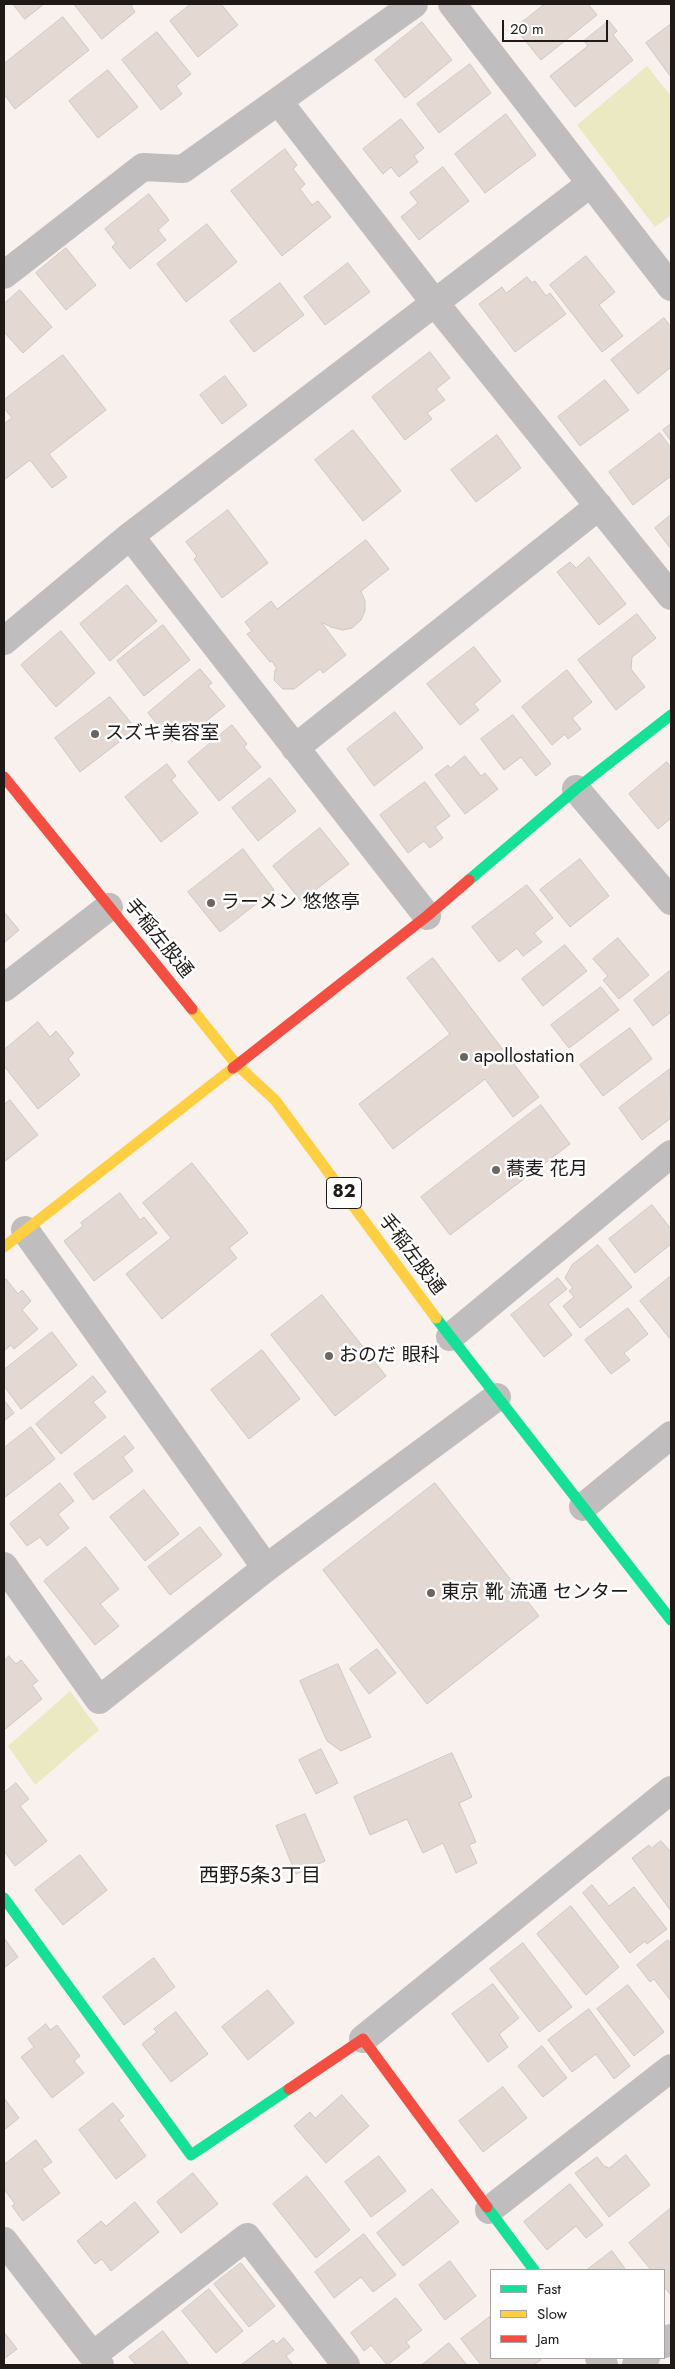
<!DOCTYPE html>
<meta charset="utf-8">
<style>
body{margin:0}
#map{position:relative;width:675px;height:2369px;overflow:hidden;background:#f8f1ee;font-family:Jost,sans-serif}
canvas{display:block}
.frame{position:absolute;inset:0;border:5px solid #1f1a18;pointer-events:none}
.legend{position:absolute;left:490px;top:2269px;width:175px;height:90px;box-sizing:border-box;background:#fff;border:1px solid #a5a3a3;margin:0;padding:6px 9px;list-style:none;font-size:15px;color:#1f1a18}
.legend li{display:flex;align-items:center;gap:10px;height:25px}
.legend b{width:25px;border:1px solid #a5a3a3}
.scale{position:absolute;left:502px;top:20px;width:106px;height:22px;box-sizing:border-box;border:2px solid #1f1a18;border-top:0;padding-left:6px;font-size:15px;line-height:18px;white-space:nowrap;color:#1f1a18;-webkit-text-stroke:4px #fff;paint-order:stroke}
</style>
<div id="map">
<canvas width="675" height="2369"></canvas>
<div class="frame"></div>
<ul class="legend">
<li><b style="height:6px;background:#16e098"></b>Fast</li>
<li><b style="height:6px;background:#ffcf43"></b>Slow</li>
<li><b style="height:6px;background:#f24e42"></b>Jam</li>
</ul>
<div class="scale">20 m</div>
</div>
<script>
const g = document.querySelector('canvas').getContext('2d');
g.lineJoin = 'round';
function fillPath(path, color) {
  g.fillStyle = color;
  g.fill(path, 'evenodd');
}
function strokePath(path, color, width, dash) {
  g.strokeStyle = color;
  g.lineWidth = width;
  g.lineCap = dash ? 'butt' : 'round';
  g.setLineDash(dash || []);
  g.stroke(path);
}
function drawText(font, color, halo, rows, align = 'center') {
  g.font = font + ' Jost,"Noto Sans JP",sans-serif';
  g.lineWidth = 5;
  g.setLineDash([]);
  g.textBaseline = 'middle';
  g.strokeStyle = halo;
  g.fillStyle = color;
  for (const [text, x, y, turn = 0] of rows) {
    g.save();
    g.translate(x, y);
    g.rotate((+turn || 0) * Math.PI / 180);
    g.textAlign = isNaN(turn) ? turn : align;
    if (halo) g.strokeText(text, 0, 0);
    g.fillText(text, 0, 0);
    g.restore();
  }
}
const green = new Path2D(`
 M647 66 671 96V215L655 227 577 125Z
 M70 1691 99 1730 35 1785 8 1746Z`);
const building = new Path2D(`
 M13 4H44L25 19Z
 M74 4H134L131 6 135 12 102 39Z
 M191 4H221L238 25 198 57 170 21Z
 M545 4H588L597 15 541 60 515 28Z
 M63 17 89 50 15 109 4 94V64Z
 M609 21 617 31 613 35 633 60 575 107 550 76 588 46 584 41Z
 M422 22 452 60 405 98 375 60Z
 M671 24V77L646 43Z
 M157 32 191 74 176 86 182 94 161 110 122 60Z
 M470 64 491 93 439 133 417 104Z
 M108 70 138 107 98 138 69 101Z
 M506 114 536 155 485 193 455 154Z
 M401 119 424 148 414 156 418 162 399 177 391 167 383 174 363 149Z
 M285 149 297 165 293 169 305 184 300 189 312 205 318 201 331 217 282 256 231 191Z
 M443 167 469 201 419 240 401 217 418 203 410 193Z
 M149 194 169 220 158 230 166 240 130 269 112 247 116 243 105 229Z
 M207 224 237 262 186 302 157 264Z
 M66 248 96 285 66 310 36 273Z
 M586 256 615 292 599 305 623 336 602 352 550 285Z
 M348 263 370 292 325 325 304 297Z
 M527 277 532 283 535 281 546 296 550 293 566 314 515 352 479 304 502 287 506 293Z
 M280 283 304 315 254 352 230 321Z
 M20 290 52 327 23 353 4 332V304Z
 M664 318 671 327V367L638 394 611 360Z
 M430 352 450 378 436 389 445 400 427 413 432 419 405 440 372 397Z
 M63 355 106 410 49 454 67 477 52 488 30 460 4 480V421L5 423 12 418 4 408V400Z
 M225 376 247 405 222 424 200 395Z
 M605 380 629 410 580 446 558 417Z
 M671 424V441L663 430Z
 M353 430 401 491 363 521 315 460Z
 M660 433 671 448V476L633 505 609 472Z
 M497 435 521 468 476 502 451 470Z
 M228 510 268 563 222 598 194 559 197 556 186 542Z
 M671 515V549L655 528Z
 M366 540 389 569 361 591 365 601V611L361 620 352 628 343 630 331 627 321 622 346 655 323 673 320 669 294 689H283L274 680 275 670 277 669 272 661 270 662 247 634 252 631 245 622 271 601 277 609Z
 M589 557 626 604 599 625 557 572 570 562 576 568Z
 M127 585 157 621 110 661 80 624Z
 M637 614 656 638 632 657 631 669 645 687 616 710 578 660Z
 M163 625 190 660 144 696 117 661Z
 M61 631 95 673 56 707 21 665Z
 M474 647 501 681 474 704 479 710 460 725 427 684Z
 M200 669 212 683 208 686 225 706 190 734 186 730 172 742 148 713Z
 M567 670 592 702 572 718 581 729 568 739 565 734 552 745 522 707Z
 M110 697 136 729 80 772 55 738Z
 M395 712 423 748 374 786 347 749Z
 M513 715 551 764 536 776 521 757 504 770 481 739Z
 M232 725 247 744 244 747 261 767 219 801 188 762Z
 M465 756 481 776 485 773 498 789 465 814 435 775 448 765 450 768Z
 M667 762 671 768V818L658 829 629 794Z
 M167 764 176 776 171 780 198 813 161 842 125 797Z
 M270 778 296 811 258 841 232 808Z
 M425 782 450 816 435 827 443 838 430 848 424 841 408 853 380 815Z
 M320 828 349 864 301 901 273 866Z
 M243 849 274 890 220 932 188 892Z
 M580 859 609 896 570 927 540 890Z
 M527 885 553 918 534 933 542 942 523 956 517 948 499 962 472 927Z
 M4 912 19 930 4 943Z
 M618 938 649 975 619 999 603 980 608 976 593 959Z
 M565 945 587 971 543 1006 522 979Z
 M433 958 539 1097 513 1117 485 1079 393 1149 359 1104 450 1034 407 978Z
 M671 970V1012L653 1026 634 1000Z
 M601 987 619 1010 569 1048 551 1025Z
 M38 1022 50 1037 56 1031 74 1053 68 1059 80 1075 38 1109 4 1066V1050Z
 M630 1028 652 1059 603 1096 580 1065Z
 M670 1069 671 1118 642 1140 619 1108Z
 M10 1100 38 1135 4 1162V1105Z
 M541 1105 570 1144 450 1235 421 1197Z
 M192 1163 248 1233 229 1248 237 1258 162 1319 126 1274 171 1238 143 1203Z
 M120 1193 140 1220 144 1217 157 1233 94 1281 64 1241 83 1226 81 1223Z
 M652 1205 671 1229V1244L635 1273 609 1239Z
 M598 1245 632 1287 580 1328 563 1306 574 1297 569 1291 573 1288 565 1278 572 1265Z
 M671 1276V1340L640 1301Z
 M558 1278 567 1289 548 1304 572 1335 544 1357 511 1315Z
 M6 1279 18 1294 22 1290 31 1301 22 1310 38 1329 14 1349 11 1345 4 1351V1281Z
 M322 1295 386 1376 335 1416 271 1335Z
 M628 1308 648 1334 624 1353 630 1360 611 1374 585 1340Z
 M52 1332 77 1365 21 1409 4 1386V1370Z
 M262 1350 300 1399 249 1439 211 1390Z
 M93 1376 106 1392 93 1402 106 1417 61 1454 36 1424Z
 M4 1400 14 1413 4 1421Z
 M31 1427 55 1459 4 1498V1448Z
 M125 1436 134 1448 123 1457 133 1471 93 1500 74 1474Z
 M60 1483 74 1501 58 1514 69 1528 47 1546 40 1537 27 1546 10 1524Z
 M435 1483 539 1616 427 1704 323 1570Z
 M144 1490 179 1534 145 1561 110 1517Z
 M200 1527 222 1555 170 1595 148 1567Z
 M86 1547 119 1589 100 1604 119 1626 95 1645 44 1581Z
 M377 1649 396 1673 369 1694 350 1669Z
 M9 1656 16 1664 21 1660 38 1681 32 1685 42 1699 4 1730V1661Z
 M338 1664 371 1737 341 1751 327 1741 300 1681Z
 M321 1749 338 1783 316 1794 299 1760Z
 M452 1753 472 1797 459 1803 476 1842 469 1845 477 1863 456 1873 443 1843 423 1853 407 1819 370 1835 354 1797Z
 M16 1783 29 1799 20 1806 47 1841 15 1866 4 1851V1793Z
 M305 1814 325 1861 296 1874 276 1826Z
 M661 1841 671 1852V1911L632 1858 649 1845 651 1848Z
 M80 1855 107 1890 63 1925 35 1890Z
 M592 1885 609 1906 634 1887 667 1929 647 1944 645 1941 630 1953 583 1893Z
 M571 1906 619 1967 586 1995 537 1934Z
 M4 1938 18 1957 4 1968Z
 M668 1940 671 1944V2001L654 1979 650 1982 637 1965Z
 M523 1943 572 2007 539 2032 490 1969Z
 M154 1958 175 1987 124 2025 103 1997Z
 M493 1984 519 2018 499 2034 508 2047 488 2062 452 2014Z
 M628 1985 664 2032 634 2056 597 2009Z
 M268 1990 294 2023 248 2060 222 2027Z
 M589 2009 630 2066 614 2079 596 2054 572 2072 548 2040Z
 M176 2012 208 2054 171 2082 142 2044 157 2032 154 2029Z
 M46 2024 50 2030 57 2025 80 2056 74 2061 84 2073 52 2098 21 2057 34 2047 28 2039Z
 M542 2046 567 2078 543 2097 518 2066Z
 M503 2087 527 2118 483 2152 459 2121Z
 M342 2095 369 2126 326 2163 294 2126 310 2112 315 2118Z
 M4 2098 19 2118 4 2130Z
 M113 2103 124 2116 119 2120 146 2156 116 2179 79 2130Z
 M36 2140 52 2162 42 2169 60 2193 23 2221 12 2206 15 2204 4 2189V2165Z
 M626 2155 650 2185 609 2217 575 2173 597 2157 604 2166 609 2168Z
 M379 2156 406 2191 371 2217 345 2182Z
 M193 2173 218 2204 181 2233 157 2202Z
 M307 2176 350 2230 316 2258 273 2204Z
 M570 2184 603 2225 586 2238 576 2226 547 2250 524 2222Z
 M432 2189 459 2222 403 2266 377 2233Z
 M135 2202 159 2232 111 2271 102 2259 95 2264 77 2241 101 2221 106 2226Z
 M670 2209 671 2210V2295L664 2287V2270H651L629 2243Z
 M364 2234 396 2275 373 2292 361 2277 334 2298 315 2272Z
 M612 2251 626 2270H587Z
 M450 2261 476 2296 445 2320 419 2285Z
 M241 2263 275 2306 249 2327 214 2284Z
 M209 2289 243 2331 216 2353 182 2311Z
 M396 2298 422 2330 406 2342 410 2347 387 2365 371 2345 364 2351 351 2333Z
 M491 2316V2358H539L541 2360 533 2365H481L461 2339Z
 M163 2331 189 2365H136L129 2357Z
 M4 2332 17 2349 4 2359Z
 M284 2338 294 2350 286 2356 293 2365H241L273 2340 276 2344Z
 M449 2343 467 2365H422Z`);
const street = new Path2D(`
 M452 4 671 287
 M279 102 435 303 671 596
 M4 275 143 167 183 169 414 4
 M130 536 427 916
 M4 641 130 536 590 184
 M295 748 599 506
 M576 789 671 901
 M4 988 109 907
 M25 1230 266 1568
 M450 1337 671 1154
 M583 1507 671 1435
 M4 1566 99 1700 266 1568 497 1397
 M363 2039 671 1790
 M489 2210 671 2068
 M4 2241 100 2365
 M664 2344 671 2338
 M93 2355 247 2237 346 2365
 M599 2358 604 2365
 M636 2365 646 2358`);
const fast = new Path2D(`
 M469 880 576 789 671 715
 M436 1318 671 1620
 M4 1898 191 2155 289 2089
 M487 2207 534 2270`);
const slow = new Path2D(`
 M192 1009 236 1064 275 1100 436 1318
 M4 1247 233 1068`);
const jam = new Path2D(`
 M4 777 192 1009
 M233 1068 427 916 469 880
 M289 2089 363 2039 487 2207`);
const markers = [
 [95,734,5,"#6b6563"],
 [211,903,5,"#6b6563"],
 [464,1057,5,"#6b6563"],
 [496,1170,5,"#6b6563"],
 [329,1356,5,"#6b6563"],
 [431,1593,5,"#6b6563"]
];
const shields = [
 [344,1193,35]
];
const shieldNames = [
 ["82",344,1193]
];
const poiNames = [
 ["スズキ美容室",105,734],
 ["ラーメン 悠悠亭",221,903],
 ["apollostation",474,1057],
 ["蕎麦 花月",506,1170],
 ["おのだ 眼科",339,1356],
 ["東京 靴 流通 センター",441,1593]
];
const streetNames = [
 ["手稲左股通",158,939,51],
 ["手稲左股通",411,1255,53]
];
const neighbourhoodNames = [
 ["西野5条3丁目",260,1877]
];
fillPath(green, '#eae9c2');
fillPath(building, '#e4d8d2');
strokePath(building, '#cdc7c4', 1);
strokePath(street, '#c0bdbe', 28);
strokePath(fast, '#16e098', 11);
strokePath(slow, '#ffcf43', 11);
strokePath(jam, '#f24e42', 11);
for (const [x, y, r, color] of markers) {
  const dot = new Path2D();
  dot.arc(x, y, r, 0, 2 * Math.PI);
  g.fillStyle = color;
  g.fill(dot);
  strokePath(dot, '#fff', 2);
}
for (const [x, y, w] of shields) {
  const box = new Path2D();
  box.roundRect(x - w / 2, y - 15.5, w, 31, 4);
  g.fillStyle = '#fff';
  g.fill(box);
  strokePath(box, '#1f1a18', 1);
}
drawText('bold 18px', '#1f1a18', null, shieldNames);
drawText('19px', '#1f1a18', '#fff', poiNames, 'left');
drawText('19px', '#1f1a18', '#fff', streetNames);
drawText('20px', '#1f1a18', '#fff', neighbourhoodNames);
</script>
